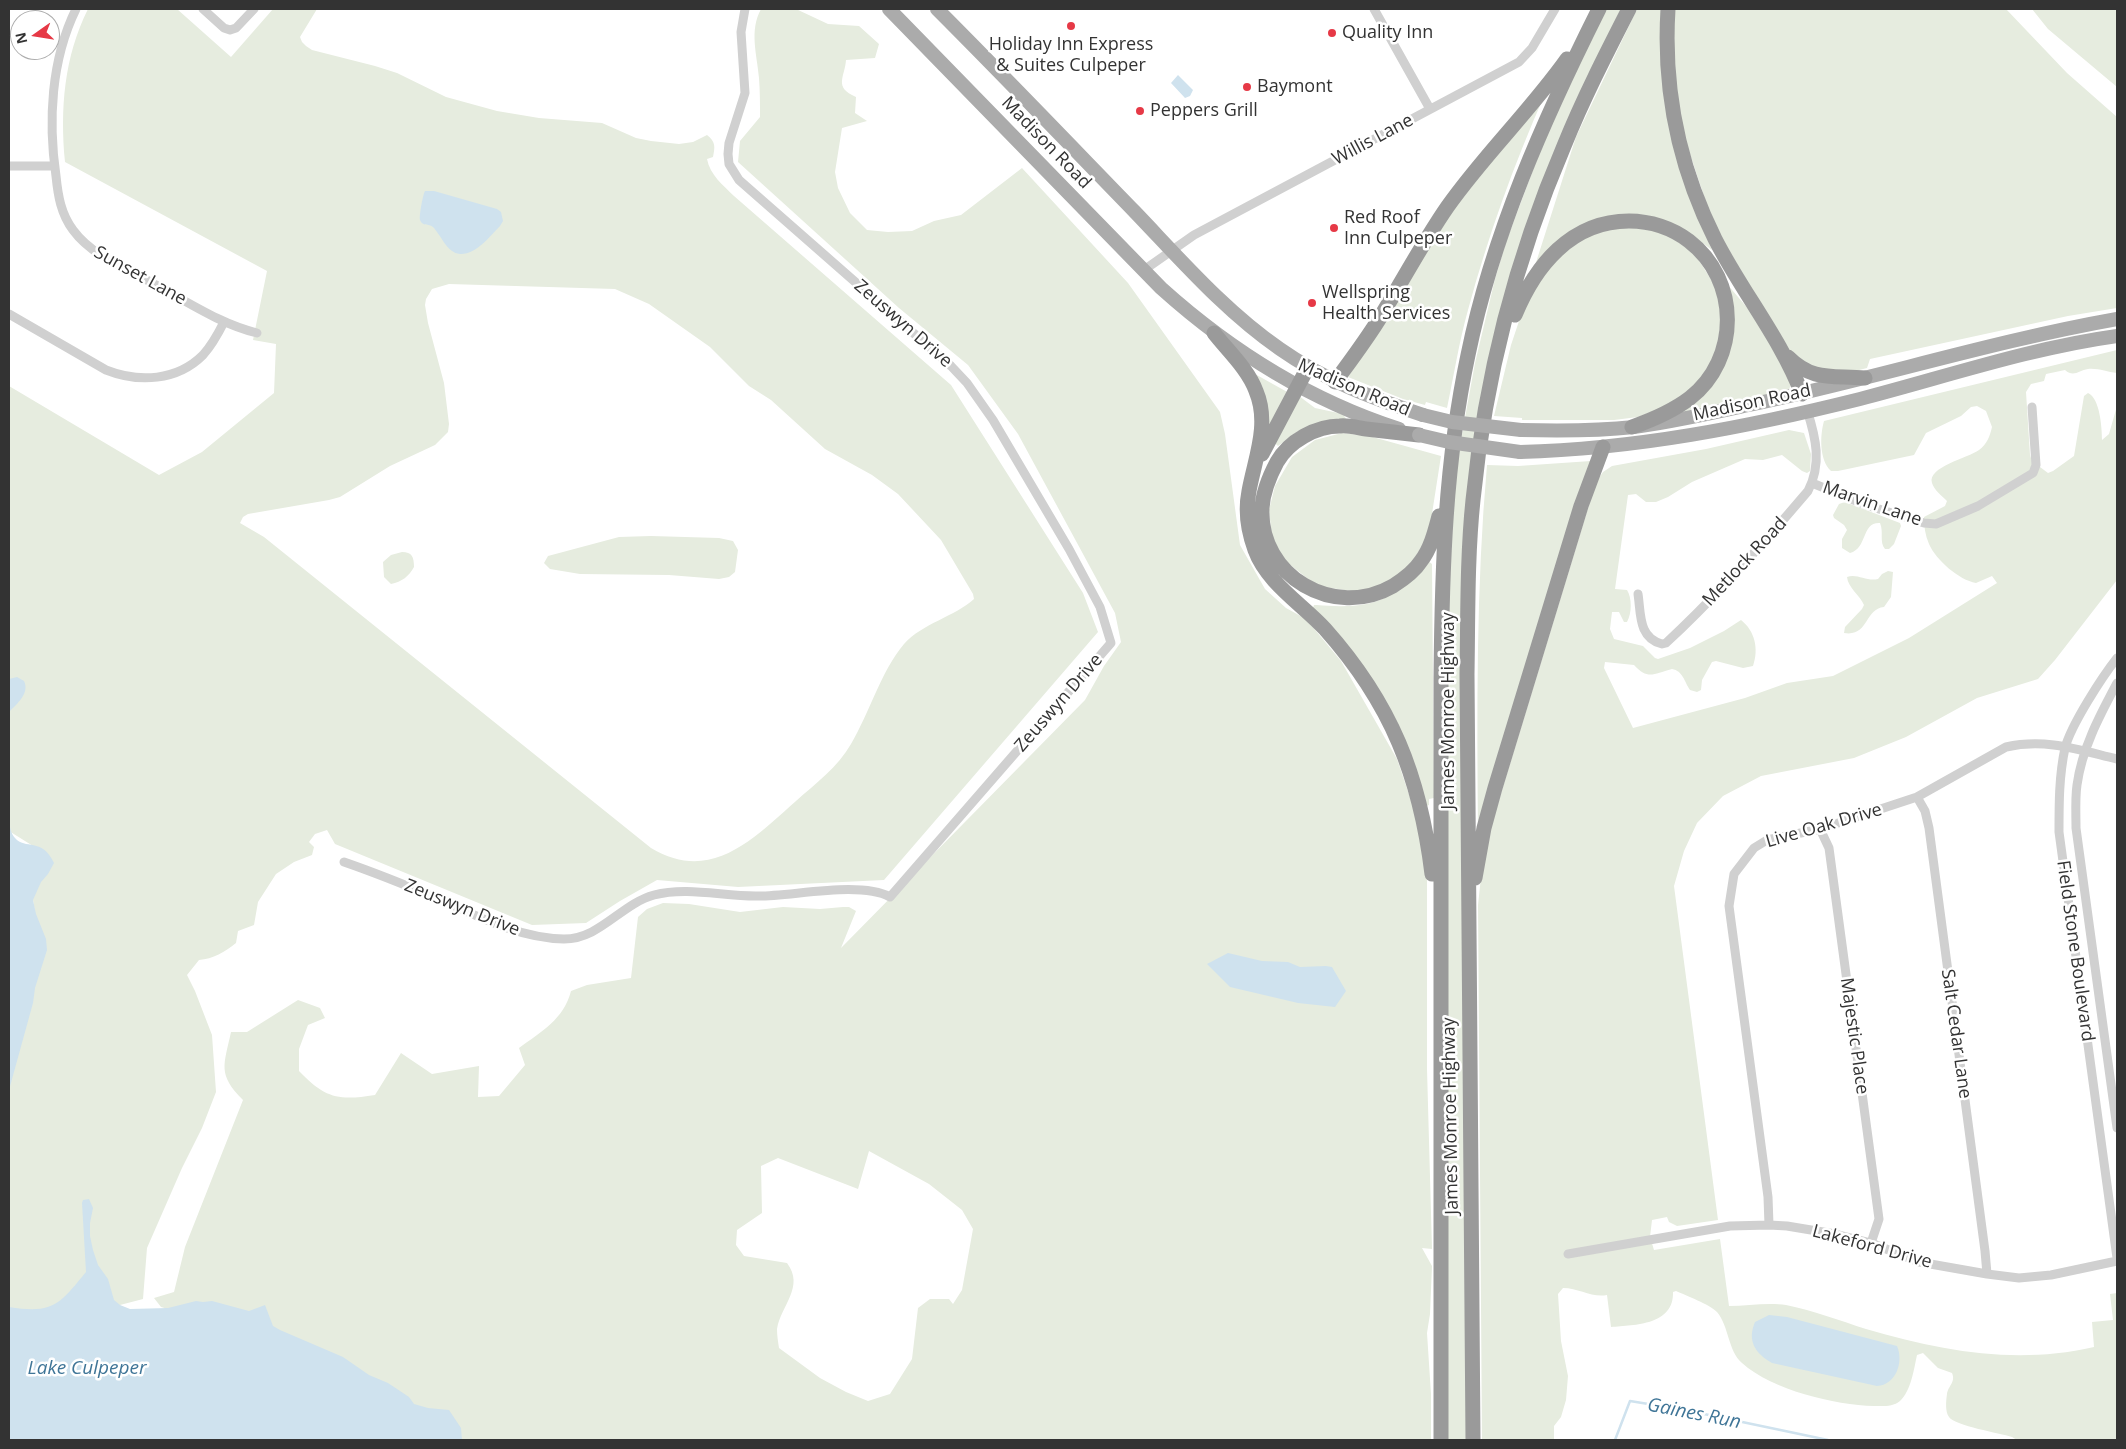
<!DOCTYPE html>
<style>
body{margin:0}
#map{position:relative;width:2126px;height:1449px;overflow:hidden;background:#fff;font-family:"Open Sans",sans-serif}
canvas{display:block}
.frame{position:absolute;inset:0;border:10px solid #333;pointer-events:none}
.north{position:absolute;left:10px;top:10px;width:50px;height:50px;box-sizing:border-box;background:#fff;border:1px solid #adadad;border-radius:50%;rotate:257deg;font-size:14px;font-weight:700;line-height:20px;text-align:center;color:#333}
.north::after{content:'';display:block;margin:auto;width:18px;height:22px;background:#e63946;clip-path:polygon(50% 0,100% 100%,50% 72%,0 100%)}
</style>
<div id="map">
<canvas width="2126" height="1449"></canvas>
<div class="frame"></div>
<div class="north">N</div>
</div>
<script>
const g = document.querySelector('canvas').getContext('2d');
g.lineJoin = 'round';
function fillPath(path, color) {
  g.fillStyle = color;
  g.fill(path, 'evenodd');
}
function strokePath(path, color, width, dash) {
  g.strokeStyle = color;
  g.lineWidth = width;
  g.lineCap = dash ? 'butt' : 'round';
  g.setLineDash(dash || []);
  g.stroke(path);
}
function drawText(font, color, halo, rows, align = 'center') {
  g.font = font + ' "Open Sans",sans-serif';
  g.lineWidth = 5;
  g.setLineDash([]);
  g.textBaseline = 'middle';
  g.strokeStyle = halo;
  g.fillStyle = color;
  for (const [text, x, y, turn = 0] of rows) {
    g.save();
    g.translate(x, y);
    g.rotate((+turn || 0) * Math.PI / 180);
    g.textAlign = isNaN(turn) ? turn : align;
    if (halo) g.strokeText(text, 0, 0);
    g.fillText(text, 0, 0);
    g.restore();
  }
}
const green = new Path2D(`
 M88 9H177L231 57 273 9H317L300 37 302 42 306 46 312 50 375 66 397 73 446 97 497 111 539 118 602 123 636 138 651 141 679 144 693 142 707 135C716 142 715 147 713 157L707 159C710 175 723 185 734 196L951 385 1083 593 1098 632 884 880 738 887 657 880 620 901 586 923 532 925 335 844 327 830 315 834 309 842 314 847 312 855 294 862 276 874 258 902 254 925 238 931 236 943C225 952 213 959 199 960L187 975 195 991 212 1035 216 1092 202 1128 182 1168 147 1248 143 1299 120 1305 9 1316V1079L16 1000 42 956 33 900V846L9 831V386L159 475 202 452 274 393 276 344 253 340 267 271 65 162C60 109 64 57 88 9ZM449 284 615 289 649 304 710 347 749 386 771 400 825 449 872 475 898 494 941 540 973 594 974 599C954 617 923 623 904 644 880 673 870 712 851 744 838 767 815 784 796 801 753 839 711 884 651 848L264 537 240 523 243 517 248 514 329 500 340 497 390 466 435 445 448 432 449 424 444 383 428 323 425 305 426 299 432 289Z
 M761 9H796L828 24 859 26 879 44 875 58 846 60C845 77 833 87 856 97L855 113 867 121 842 128 835 172 838 188 850 213 867 230 888 232 912 231 934 221 961 215 1022 168 1128 283 1220 412 1225 434 1240 545 1265 589 1286 608 1306 619 1341 661 1397 759 1415 812 1427 875V1069L1432 1249 1422 1248 1432 1266 1430 1314 1427 1333 1431 1394V1440H462L195 1317 161 1307 154 1298 174 1292 185 1247 243 1100C217 1074 224 1065 231 1032H247L298 1000 320 1008 325 1018 308 1025 299 1049V1071C325 1098 338 1101 375 1095L401 1053 432 1074 479 1066 478 1097 499 1096 525 1065 519 1048C541 1032 564 1019 571 991L587 985 631 978 638 917 647 909 663 903 689 904 740 912 783 907 820 909 843 907H849L856 911 841 948 1085 700 1104 666 1121 642 1115 613 1018 434 968 365 899 308 738 162 740 141 760 117C760 104 760 91 759 78 757 54 749 31 761 9ZM869 1151 929 1184 962 1210 973 1229 962 1290 953 1304 949 1299H930L918 1308 912 1359 890 1394 868 1401 846 1392 820 1378 779 1348C778 1342 777 1335 777 1329 781 1305 805 1287 787 1263L744 1256 736 1245 737 1230 762 1213 761 1166 778 1158 858 1189Z
 M1605 9H1621L1554 152 1472 456 1466 1440H1448L1447 620 1456 467 1475 363 1495 279 1506 242 1545 138Z
 M1637 9H1664L1693 205 1712 250 1696 238 1616 216 1532 275 1576 137Z
 M1672 9H2006L2067 73 2117 117V308L2068 316 1870 359 1867 368 1847 373 1830 374 1791 356 1713 223 1678 118Z
 M2032 9H2117V87L2048 29Z
 M1545 94C1514 164 1488 236 1468 310 1459 342 1454 375 1447 408L1426 402 1425 405 1403 399 1348 377 1432 236Z
 M1625 225 1665 233 1695 254 1717 289 1722 326 1712 365 1682 400 1638 417 1614 420H1522V418L1494 416 1511 345 1519 321 1540 277 1577 239Z
 M1727 284 1756 318 1787 368 1791 386 1788 390 1680 414 1711 384Z
 M2117 350V373C2107 372 2098 368 2088 369 2079 370 2074 378 2065 370L2046 374 2044 381 2031 384 2026 392 2030 455 2032 461 2048 473 2053 471 2074 456 2084 396 2088 393C2100 398 2102 428 2102 440L2109 434 2117 406V580L2055 660 2038 679 1977 698 1906 737 1854 758 1761 776 1723 796 1697 823 1684 851 1674 886 1718 1220 1677 1226 1669 1222 1667 1217 1652 1220 1650 1237 1654 1250 1720 1239 1729 1306C1747 1306 1768 1302 1786 1305 1812 1310 1841 1321 1866 1329 1943 1351 2015 1365 2094 1347L2092 1322 2113 1320 2110 1294 2117 1293V1440H2017L2012 1437C2000 1433 1955 1426 1949 1417 1945 1412 1946 1401 1947 1394 1948 1386 1956 1382 1952 1373L1938 1368 1923 1353 1917 1355C1914 1369 1911 1391 1900 1401 1893 1407 1883 1406 1874 1406 1835 1405 1772 1390 1742 1363 1728 1351 1729 1326 1717 1312 1709 1304 1687 1296 1676 1291L1673 1292C1674 1325 1635 1325 1611 1327L1607 1295C1592 1298 1579 1288 1563 1288L1558 1294 1561 1341 1568 1376 1566 1400 1561 1417 1554 1426V1440H1482L1478 905 1484 849 1596 482 1603 472 1612 466 1706 449 1789 430 1804 433 1811 454 1810 471 1807 473 1802 471 1782 455 1763 460 1745 459 1692 482 1668 497 1656 502H1646L1636 494 1628 495 1615 589 1627 590C1632 598 1632 613 1627 622H1624L1619 612H1612L1610 629 1614 639 1643 646 1655 658 1658 659 1690 648 1724 631 1741 620C1755 631 1759 649 1753 666L1743 668 1716 661 1712 662 1702 680 1701 690 1697 692 1690 690C1684 681 1683 671 1672 669 1653 674 1648 680 1634 665L1605 662 1604 668 1633 728 1745 698 1787 683 1833 676 1909 638 1997 583 1992 576 1976 583C1959 580 1936 560 1929 544 1925 535 1924 526 1924 517L1945 506 1947 501C1942 496 1934 490 1932 483 1927 467 1968 458 1979 450 1987 444 1990 436 1992 427L1986 411 1977 406 1971 407 1961 416 1926 433 1914 455 1838 471H1831C1819 460 1820 435 1824 421Z
 M1246 369 1289 393 1267 432Z
 M1299 396 1315 408 1343 414 1346 419 1298 431 1278 446 1273 441Z
 M1342 433 1369 436 1441 456 1429 533 1408 570 1365 593 1317 586 1284 560 1272 538 1269 510 1275 486 1292 457 1315 440Z
 M1591 461 1478 834C1477 710 1476 588 1487 465L1518 466Z
 M1845 502 1900 523 1901 526 1894 544 1889 549H1885C1879 542 1884 532 1880 523 1861 522 1868 548 1850 553L1842 548V539L1847 530 1844 525 1834 518 1833 515 1839 504Z
 M651 536 719 538 733 541 738 550 735 572 729 577 719 579 669 575 580 574 550 569 544 563 548 556 619 537Z
 M402 552C412 552 414 557 414 567 409 576 402 582 391 584L384 577 383 562 391 555Z
 M1428 561 1432 564 1434 798 1429 799V805L1424 807 1415 775 1313 608 1314 605H1317C1340 607 1369 608 1390 595 1404 587 1416 572 1428 561Z
 M1888 571 1893 572 1891 597 1884 607C1864 609 1869 637 1844 633L1845 627 1862 609 1864 605C1860 595 1848 588 1847 577 1857 573 1867 582 1878 579L1882 574Z`);
const water = new Path2D(`
 M1178 75 1193 90 1190 96 1185 98 1171 83Z
 M425 191H434L497 209 501 212 503 221 500 226C490 236 476 255 460 254 447 253 441 235 433 227 428 223 423 227 420 220 419 216 423 194 425 191Z
 M17 677 24 681C30 693 17 704 9 712V679Z
 M9 822C10 827 11 834 15 838 25 850 42 837 54 863L48 874 41 882 33 900 36 914 46 939 47 950 35 988 33 1003 9 1090Z
 M1228 953 1262 961 1288 962 1300 967 1326 966 1332 967 1346 991 1335 1007 1298 1003 1230 987 1207 964Z
 M89 1199 93 1208 90 1223V1236L93 1250 98 1265 108 1279 114 1300 120 1305 130 1309 168 1308 196 1301 203 1302 212 1301 249 1311 265 1305 273 1326 280 1330 343 1357 369 1375 388 1383 409 1397 414 1404 428 1408 449 1410 461 1428 462 1440H9V1307C53 1314 59 1305 86 1272L82 1203 83 1200Z
 M1769 1315 1787 1317 1897 1346C1904 1362 1896 1385 1877 1386L1772 1363C1755 1353 1747 1341 1755 1322Z`);
const stream = new Path2D(`
 M1615 1440 1630 1401 1685 1410 1828 1440`);
const street = new Path2D(`
 M76 9C51 60 48 121 56 176 58 196 61 214 73 230 92 256 127 269 154 284 188 302 220 324 257 333
 M203 9 224 28 230 30 236 28 254 9
 M1374 9 1430 109
 M9 166H54
 M1144 270 1194 235 1519 62 1532 48 1555 9
 M9 314 106 370C139 383 177 381 203 355 212 345 218 334 224 322
 M1812 483 1866 505 1924 523 1936 524 1978 506 2033 473 2036 465 2032 407
 M1638 594C1641 613 1638 638 1662 644L1666 643C1717 596 1763 544 1808 491 1822 464 1816 438 1807 410
 M2117 658C2102 677 2071 725 2065 748 2059 776 2059 803 2059 832L2117 1258
 M2117 683C2100 715 2082 748 2077 785 2075 798 2076 814 2076 828L2117 1128
 M1917 797 1925 811 1929 828 1985 1251 1987 1274
 M1820 829 1829 848 1879 1219 1871 1243
 M344 862C376 873 408 886 439 899 479 917 519 938 564 939 600 939 621 904 654 895 688 886 725 897 759 896 794 896 860 881 890 897L1111 643 1100 607 1069 549 993 420 967 383 951 366 739 180 729 164 728 154 729 143 745 93 741 32 745 9
 M1769 1225 1768 1197 1729 906 1734 874 1754 848 1767 840 1820 829 1917 797 2006 747C2046 738 2079 750 2117 759
 M1568 1254 1730 1226 1769 1225 1787 1226 1835 1234 1871 1243 1919 1262 1987 1274 2019 1278 2051 1275 2117 1261`);
const primary = new Path2D(`
 M889 9 1161 288C1231 351 1309 400 1399 429
 M937 9C1004 76 1069 144 1135 212 1181 260 1225 311 1280 349 1324 380 1372 398 1423 415
 M1521 430C1559 431 1597 431 1634 427 1673 422 1711 413 1749 405 1873 379 1993 341 2117 319
 M1520 452C1635 449 1748 427 1860 399 1945 377 2030 348 2117 336`);
const highway = new Path2D(`
 M1668 9C1663 89 1679 167 1715 239 1742 292 1781 339 1802 394
 M1515 315C1535 266 1571 221 1629 221 1650 221 1672 228 1689 241 1740 280 1740 359 1690 398 1673 411 1652 420 1632 427
 M1214 333C1228 351 1248 369 1256 391 1270 424 1255 458 1249 491 1245 511 1248 531 1255 550 1267 583 1302 604 1325 629 1391 703 1420 776 1432 874
 M1788 357C1813 382 1833 375 1865 378
 M1335 382C1351 360 1367 339 1381 316 1403 280 1423 242 1448 206 1484 155 1530 111 1567 59
 M1419 435C1401 433 1384 431 1366 429 1358 428 1349 425 1340 426 1316 426 1289 441 1277 462 1269 477 1263 491 1262 508 1259 576 1334 620 1393 586 1404 579 1414 572 1421 561 1431 548 1435 531 1439 516
 M1262 454 1308 367
 M1475 878 1484 828 1495 788 1581 506 1603 447
 M1441 1440V679C1442 568 1445 463 1468 355 1493 233 1544 119 1599 9
 M1473 1440 1467 674C1468 616 1467 558 1473 500 1485 378 1516 258 1564 146 1583 99 1606 54 1629 9`);
const primaryBridge = new Path2D(`
 M1423 415 1452 422 1521 430
 M1419 435 1449 442 1520 452`);
const markers = [
 [1071,26,5,"#e63946"],
 [1332,33,5,"#e63946"],
 [1247,87,5,"#e63946"],
 [1140,111,5,"#e63946"],
 [1334,228,5,"#e63946"],
 [1312,303,5,"#e63946"]
];
const poiNames = [
 ["Quality Inn",1342,33],
 ["Holiday Inn Express",1071,45,"center"],
 ["& Suites Culpeper",1071,66,"center"],
 ["Baymont",1257,87],
 ["Peppers Grill",1150,111],
 ["Red Roof",1344,218],
 ["Inn Culpeper",1344,239],
 ["Wellspring",1322,293],
 ["Health Services",1322,314]
];
const streetNames = [
 ["Willis Lane",1373,140,-28],
 ["Madison Road",1046,143,46],
 ["Sunset Lane",140,276,29],
 ["Zeuswyn Drive",903,324,41],
 ["Madison Road",1354,388,23],
 ["Madison Road",1752,403,-12],
 ["Marvin Lane",1872,504,19],
 ["Metlock Road",1745,562,-47],
 ["Zeuswyn Drive",1059,703,-49],
 ["James Monroe Highway",1449,711,-90],
 ["Live Oak Drive",1824,826,-16],
 ["Zeuswyn Drive",462,908,22],
 ["Field Stone Boulevard",2075,951,82],
 ["Salt Cedar Lane",1956,1034,82],
 ["Majestic Place",1854,1036,82],
 ["James Monroe Highway",1451,1116,-91],
 ["Lakeford Drive",1872,1247,15]
];
const waterNames = [
 ["Lake Culpeper",87,1369],
 ["Gaines Run",1694,1414,11]
];
fillPath(green, '#e6ecdf');
fillPath(water, '#cfe2ee');
strokePath(stream, '#cfe2ee', 2.5);
strokePath(street, '#d0d0d0', 9);
strokePath(primary, '#ababab', 14);
strokePath(highway, '#9a9a9a', 15);
strokePath(primaryBridge, '#ababab', 14);
for (const [x, y, r, color] of markers) {
  const dot = new Path2D();
  dot.arc(x, y, r, 0, 2 * Math.PI);
  g.fillStyle = color;
  g.fill(dot);
  strokePath(dot, '#fff', 2);
}
drawText('18px', '#333', '#fff', poiNames, 'left');
drawText('18px', '#333', '#fff', streetNames);
drawText('italic 19px', '#3f7597', '#fff', waterNames);
</script>
